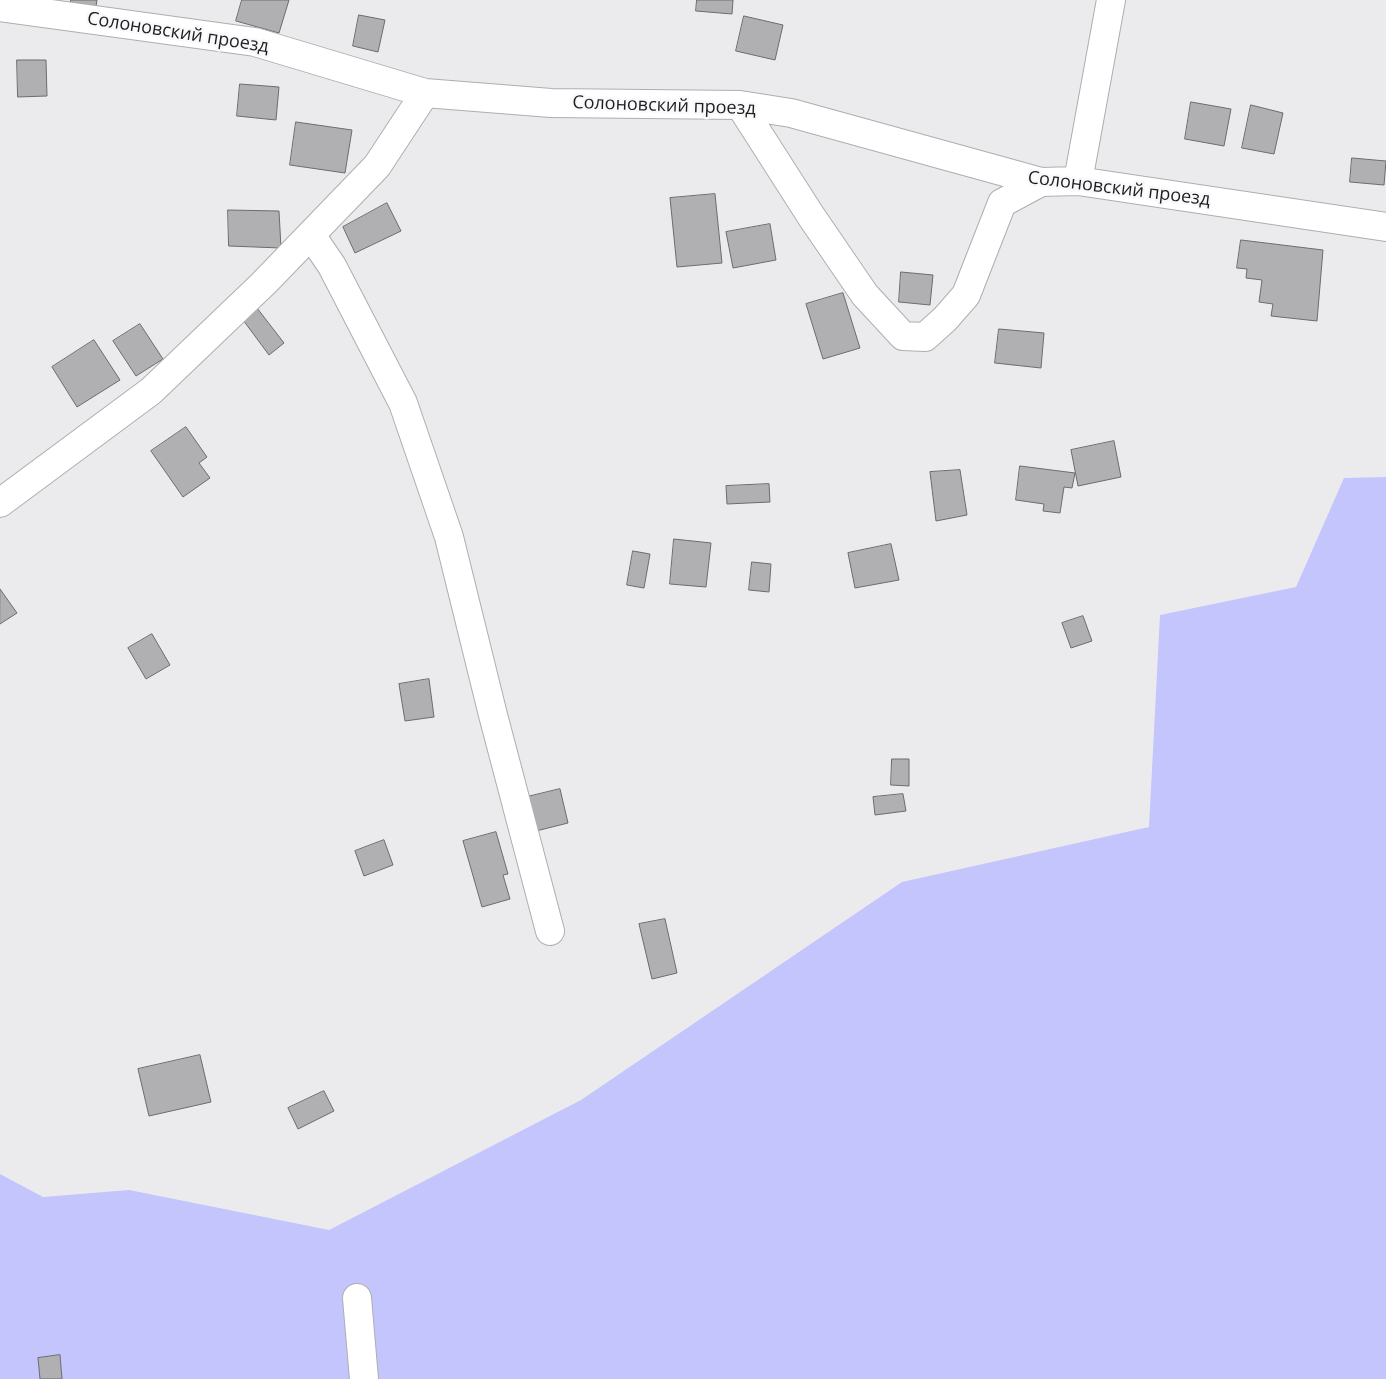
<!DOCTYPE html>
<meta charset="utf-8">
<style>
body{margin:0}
canvas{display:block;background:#ebebee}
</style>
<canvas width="1386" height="1379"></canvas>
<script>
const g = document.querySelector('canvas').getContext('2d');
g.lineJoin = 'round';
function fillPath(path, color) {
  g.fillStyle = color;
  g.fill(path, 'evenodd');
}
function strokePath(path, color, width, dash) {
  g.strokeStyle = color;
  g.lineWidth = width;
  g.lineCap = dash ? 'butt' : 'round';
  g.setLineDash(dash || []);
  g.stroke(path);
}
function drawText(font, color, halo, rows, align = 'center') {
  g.font = font + ' "Open Sans",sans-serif';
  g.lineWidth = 5;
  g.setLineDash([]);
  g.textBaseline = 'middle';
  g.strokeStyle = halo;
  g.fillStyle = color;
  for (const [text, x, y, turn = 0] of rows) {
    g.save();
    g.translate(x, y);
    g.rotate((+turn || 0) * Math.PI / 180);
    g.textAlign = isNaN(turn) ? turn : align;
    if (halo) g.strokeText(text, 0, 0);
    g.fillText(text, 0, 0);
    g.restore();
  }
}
const green = new Path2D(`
 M1386 477V1379H0V1174L43 1197 129 1190 329 1230 581 1100 902 882 1149 827 1160 615 1296 587 1344 478Z`);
const building = new Path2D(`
 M71 0H97L95 13 70 8Z
 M242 0H289L279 33 236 21Z
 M697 0H733L732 14 696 11Z
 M359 15 385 20 378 52 353 46Z
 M744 16 783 25 775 60 736 51Z
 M17 60H46L47 96 18 97Z
 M240 84 279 87 276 120 237 116Z
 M1191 102 1231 109 1224 146 1185 139Z
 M1251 105 1283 113 1274 154 1242 148Z
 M296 122 352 130 345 173 290 165Z
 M1352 158 1386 161 1384 185 1350 182Z
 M715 194 722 263 677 267 670 198Z
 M387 203 401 231 355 253 343 227Z
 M228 210 279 211 281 248 229 246Z
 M770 224 776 260 733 268 726 232Z
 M1241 240 1323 250 1317 321 1271 316 1273 304 1259 302 1262 280 1246 278 1247 269 1237 268Z
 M901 272 933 275 930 305 899 302Z
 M843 293 860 348 823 359 806 304Z
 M257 308 284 343 269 355 243 320Z
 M140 324 163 359 136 376 113 341Z
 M999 329 1044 333 1041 368 995 363Z
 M94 340 120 380 77 407 52 367Z
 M186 427 207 457 199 463 210 478 183 497 151 451Z
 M1114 441 1121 477 1078 486 1071 450Z
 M1020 466 1075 473 1072 488 1064 487 1060 513 1043 511 1044 504 1016 500Z
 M960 470 967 515 936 521 930 472Z
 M769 484 770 502 727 504 726 486Z
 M674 539 711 543 706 587 670 584Z
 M891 544 899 580 855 588 848 553Z
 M633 551 650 554 644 588 627 585Z
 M752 562 771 564 769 592 749 590Z
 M0 589 17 613 0 624Z
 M1083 616 1092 641 1071 648 1062 623Z
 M152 634 170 665 146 679 128 648Z
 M429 679 434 717 405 721 399 684Z
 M892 759H909V786L891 785Z
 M560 789 568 823 532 832 523 798Z
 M903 794 906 811 875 815 873 797Z
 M496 832 508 874 503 875 510 899 482 907 463 841Z
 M384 840 393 865 364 876 355 851Z
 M665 919 677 973 652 979 639 924Z
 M200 1055 211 1102 149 1116 138 1069Z
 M324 1091 334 1111 298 1129 288 1108Z
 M60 1355 62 1379H40L38 1358Z`);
const minor = new Path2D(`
 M0 7 255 42 425 93 551 103 740 105 791 113 1041 182 1078 181 1386 227
 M740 105 811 216 865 295 903 336 925 337 945 319 966 295 1002 203 1041 182
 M1078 181 1111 0
 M311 235 332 266 403 403 449 537 493 715 550 931
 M0 503 151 391 264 283 377 166 425 93
 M357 1298 364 1379`);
const streetNames = [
 ["Солоновский проезд",178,33,9],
 ["Солоновский проезд",664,106,2],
 ["Солоновский проезд",1119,189,7]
];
fillPath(green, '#c4c5fc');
fillPath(building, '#b0b0b3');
strokePath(building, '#6c6c6f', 1);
strokePath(minor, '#adaeb0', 30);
strokePath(minor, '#fff', 28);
drawText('18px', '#1d1d1e', '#f9f9fc', streetNames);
</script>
